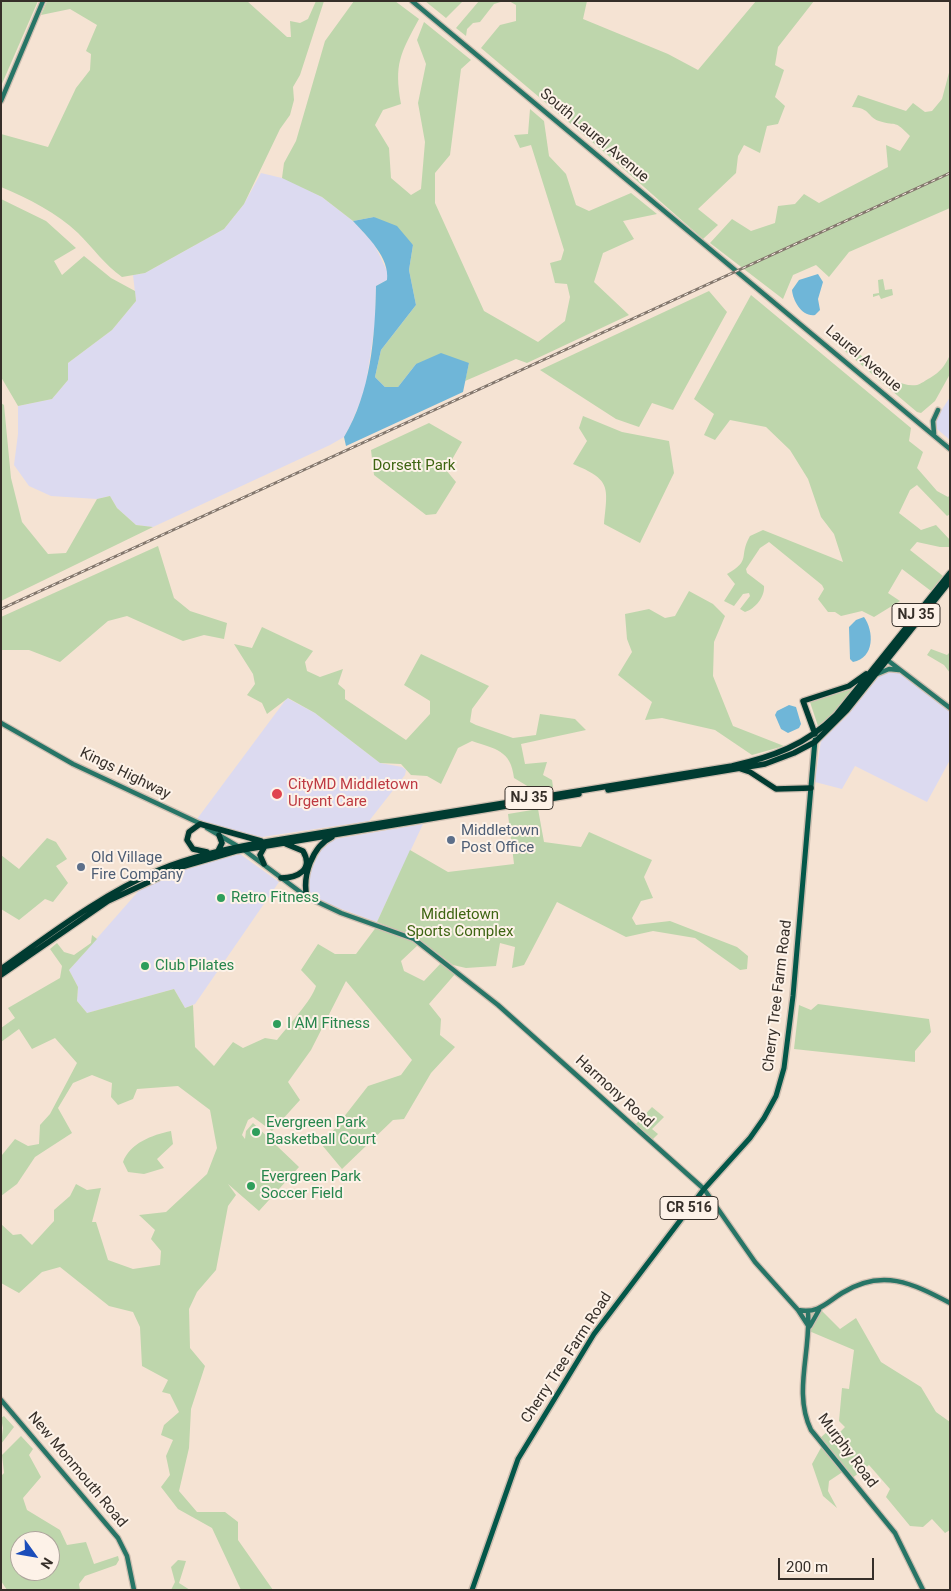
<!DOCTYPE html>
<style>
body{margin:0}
#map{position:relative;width:951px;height:1591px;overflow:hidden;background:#f5e3d3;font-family:Roboto,sans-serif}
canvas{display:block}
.frame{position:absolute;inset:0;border:2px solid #362f29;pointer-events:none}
.north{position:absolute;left:10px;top:1531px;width:50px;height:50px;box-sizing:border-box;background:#fdf2e8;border:1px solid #ada49c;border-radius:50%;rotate:122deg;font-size:14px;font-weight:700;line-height:20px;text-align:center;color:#362f29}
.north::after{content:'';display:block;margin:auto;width:18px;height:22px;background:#1b4dba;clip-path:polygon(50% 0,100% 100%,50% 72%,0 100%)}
.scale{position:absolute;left:778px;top:1558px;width:96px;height:22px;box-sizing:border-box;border:2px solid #362f29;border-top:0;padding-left:6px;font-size:15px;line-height:18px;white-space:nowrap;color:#362f29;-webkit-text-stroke:4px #fdf2e8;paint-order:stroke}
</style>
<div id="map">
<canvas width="951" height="1591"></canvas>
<div class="frame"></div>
<div class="north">N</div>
<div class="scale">200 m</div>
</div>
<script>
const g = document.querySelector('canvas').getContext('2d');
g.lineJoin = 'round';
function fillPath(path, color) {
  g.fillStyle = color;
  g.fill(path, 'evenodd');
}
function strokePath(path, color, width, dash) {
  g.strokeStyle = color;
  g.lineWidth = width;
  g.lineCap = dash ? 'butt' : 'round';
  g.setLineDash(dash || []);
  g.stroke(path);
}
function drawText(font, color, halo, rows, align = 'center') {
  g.font = font + ' Roboto,sans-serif';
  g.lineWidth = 4;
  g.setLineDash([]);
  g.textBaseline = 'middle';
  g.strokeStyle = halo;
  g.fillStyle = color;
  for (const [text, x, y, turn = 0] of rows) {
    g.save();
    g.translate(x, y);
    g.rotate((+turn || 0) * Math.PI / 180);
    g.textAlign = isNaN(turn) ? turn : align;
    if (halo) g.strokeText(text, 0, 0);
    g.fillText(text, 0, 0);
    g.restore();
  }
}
const commercial = new Path2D(`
 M261 173 286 179 322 197 353 221 374 244 388 273 387 280 376 286 375 324 365 390 351 424 344 437 330 445 153 527 136 525 117 508 110 496 97 499 51 496 29 486 14 465 18 434V406L52 399 68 380V363L112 330 136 301 133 275 145 273 224 229 244 204Z
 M950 397V440L937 429 934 422Z
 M892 670 898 672 950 711V760L927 802 855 766 842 789 815 782 821 740 846 717 880 675Z
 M287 698 315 713 380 763 402 767 406 770 405 775 369 821 262 837 225 831 197 819Z
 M423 824 377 922 325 903 307 890V879L321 848 329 840Z
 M240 854 279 882 195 1004 185 1008 174 989 87 1013 77 1001 78 987 69 970 143 886 179 870Z`);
const green = new Path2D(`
 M1 1H38L1 86Z
 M47 1H247L287 37H291L290 21 300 23 308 19 316 1H324L300 75 293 87 294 100 290 115 280 129 244 204 224 229 145 273 122 277C105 265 93 248 78 233 56 212 29 199 1 187V134L48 147 76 88 90 70 91 54 86 51 97 25 70 9 41 15Z
 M354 1H395L419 19C400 54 394 64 401 104L383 110 375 125 389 148 391 178 411 195 421 189 425 142 418 103 426 64 417 40 424 22 471 60 461 69 450 155 435 173V203L484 311 538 342 565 321 570 297 567 284 555 283 550 263 561 260 564 250 531 145 520 148 514 135 528 134 530 109 544 121 549 156 566 174 576 205 589 211 631 193 657 214 623 221 634 239 603 253 594 282 629 315 527 363 516 359 465 381 469 363 416 364 398 387H385L375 377 381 350 416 305 409 270 413 245 374 217 353 221 322 197 282 178 284 163 296 141 325 41Z
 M425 1H463L446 18Z
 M479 1H504L494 4 480 22 473 23 467 29 466 36 456 28Z
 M509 1H587L583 19 668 54 698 70 756 1H814L778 47 775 65 784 70 775 97 785 106 778 124 767 126 760 153 744 145 738 156 736 173 698 209 718 225 703 239 610 157 481 48 500 25 516 21V5Z
 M950 69V208L849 252 829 277 816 265 793 275 783 299 710 243 732 219 751 231 775 223 778 206 795 204 804 194 819 203 888 167 886 145 900 151 910 136C893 119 899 127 879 121 867 117 871 108 852 107L858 95 906 111 913 103 925 112 932 111 942 99Z
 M1 199 46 221 76 248 54 261 62 275 84 256 111 278 135 291 136 301 112 330 68 363V380L52 399 18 406 1 377Z
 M883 279 885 290 892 289 893 295 881 299 879 295 873 297V294L879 293 878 280Z
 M709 291 727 312 673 410 652 403 639 427 616 419 540 370Z
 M751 295 911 428 909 441 923 452 917 468 937 491 948 497 950 495V514L947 516 917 485 910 490 899 513 921 530 936 525 950 540V547H940L917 542 910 550 943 576 931 591 902 569 888 593 900 601 874 617 862 611 841 616 835 612H828L818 599 824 589 822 585 769 542 760 548 746 569 747 573 764 586C765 597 755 609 745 612L740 609 750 596 749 593 743 594 734 606 724 601 735 584 727 574C752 560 738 557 750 536L763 530 843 562 834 534 821 517 808 479 790 450 766 427 730 420 715 440 704 435 714 414 694 399Z
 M836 335H841C857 352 891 389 917 385 921 384 926 380 930 378 941 371 944 367 950 355V374L935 401 921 413 917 412 833 341Z
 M1 403 4 405 11 478 22 522 48 554 66 553 97 499 110 496 117 508 136 525 153 527 1 601Z
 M583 416 622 432 669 441 674 473 640 543 604 524C608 486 611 480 573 464L587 441 579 428Z
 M429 423 462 442 446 470 456 482 436 514 426 515 374 475 371 450Z
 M158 546 174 598 190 611 227 623 224 639 204 635 183 641 127 616 108 621 60 662 29 650H1V617Z
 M689 591 713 604 725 616 714 642 713 676 733 726 784 746 752 755 715 730 662 718 645 720 652 702 618 675 632 652 627 639 625 614 649 609 665 618 675 616Z
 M262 627 313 651 305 662 307 671 320 677 343 669 338 684 345 690V699L406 740 430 714V701L404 685 421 654 489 686 472 709 470 722 476 725 513 738 536 735 540 714 575 719 586 730 521 744 525 764 547 762 543 775 552 780 553 787 534 790 514 778C511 750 495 749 472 741L458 748 441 784 427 776 411 775 401 764 380 763 315 713 288 698 267 714 262 703 247 695 255 684 253 674 234 644 252 648Z
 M931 649 947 655 950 652V673L944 665 927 655Z
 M855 686 833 714 818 726 810 702Z
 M538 809 544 842 581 847 589 832 652 860 644 877 653 898 641 901 632 918 636 925 670 921 737 947 748 956 747 969 740 970 695 938 653 931 626 937 557 902 524 965 512 968 515 947 500 943 496 966 466 968 453 965 417 938 377 922 410 850 448 872 514 864 508 814Z
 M47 838 56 842 67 859 56 866 68 883 53 902 45 899 19 920 1 909V855L19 869Z
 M377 926 413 939 419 944 401 961 404 971 424 981 442 962 456 973 429 1004 441 1019 440 1035 455 1047 431 1073 404 1119 393 1120 342 1169 322 1145 368 1086 401 1075 412 1060 346 981 311 1050 288 1082 300 1100 272 1131 253 1117 248 1120 242 1135 245 1139 246 1131 253 1123 299 1167 259 1211 228 1184 236 1195 228 1206 216 1270 197 1292 189 1309 190 1348 205 1366 191 1409 189 1448 179 1491 197 1512H225L238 1522V1540L273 1590H241L212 1528 178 1509 161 1487 170 1475 166 1456 173 1440 161 1435 164 1425 179 1412 170 1394 162 1392 168 1380 142 1366 140 1327 133 1312 109 1306 60 1267 42 1272 19 1293 1 1283V1224L13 1235 21 1234 32 1245 54 1221V1210L70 1196 76 1184 87 1190 101 1188 92 1222H96L108 1260 133 1269 160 1265 161 1251 151 1239 155 1230 139 1215 166 1212 207 1174 217 1148 210 1110 178 1086 137 1089 133 1099 118 1105 111 1097 112 1083 92 1075 73 1083 58 1108 72 1133 35 1157 17 1184 1 1196 2 1155 15 1139 28 1146 39 1144 40 1125 50 1114 77 1063 55 1038 32 1049 19 1029 1 1042V1028L15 1018 8 1008 60 978 62 966 50 949 57 943 64 952 74 955 91 943 92 935 97 939 69 970 78 987 77 1001 87 1013 174 989 185 1008 193 1005 195 1047 214 1066 233 1042 243 1048 265 1038 277 1040C288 1026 312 1000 316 986L301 970 318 944 335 954H356Z
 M818 1004 929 1019 931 1032 915 1051V1062L794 1049 799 1005 811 1010Z
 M652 1107 664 1117 652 1129 658 1134 652 1140 647 1136 644 1139 636 1131 635 1125Z
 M171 1131 173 1144 157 1159 164 1168 144 1174 128 1172 123 1162C130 1143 152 1135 171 1131Z
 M821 1310 840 1329 856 1318 881 1362 921 1387 936 1412 950 1422V1530L945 1533 932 1519 923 1527 910 1526 886 1497 890 1489 869 1465 851 1479 844 1471 829 1481 828 1491 837 1508 823 1496 812 1464 823 1444 819 1439 828 1431 834 1438 845 1427 839 1421 842 1388 849 1389 854 1350 809 1331 808 1313Z
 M4 1416 14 1427 1 1444 3 1428 1 1418Z
 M21 1436 33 1449 29 1455 41 1477 23 1498 27 1510 60 1530 67 1545 86 1542 94 1564 118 1556 119 1560 116 1565 85 1576 79 1584 80 1590H7L1 1581V1476L4 1473 2 1455ZM20 1541H50V1571H20Z
 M178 1560 186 1561 179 1583 190 1590H171L175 1582 171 1567Z`);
const water = new Path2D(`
 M374 217 397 226 413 245 409 270 416 305 381 350 375 377 385 387H398L416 364 441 353 469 363 463 392 346 446 344 437C371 392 375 337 376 286L387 280C390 258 367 236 353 221Z
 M818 274 823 282 818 299 820 310 815 315C802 317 793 301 792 290L799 280Z
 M864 617C874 631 875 658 853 662L850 659 849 627 856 620Z
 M789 705 796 707 801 724 799 728 788 733 781 729 775 715 777 711Z`);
const secondary = new Path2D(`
 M412 1 950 449
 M1 101 43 1
 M934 434 933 421 938 410
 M886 659 950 708
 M877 674 889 669 899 670
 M1 723 73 764 201 824
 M207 828 244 850 307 897 341 913 414 939 498 1005 704 1189 755 1262 798 1310 809 1327
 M695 1200 711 1201
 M798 1310C818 1314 826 1303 842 1293 882 1268 912 1283 950 1303
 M808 1312C811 1352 793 1393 811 1430L895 1533 923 1590
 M810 1326 819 1310
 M1 1400 118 1538 127 1556 134 1590`);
const primary = new Path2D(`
 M472 1590 518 1459 594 1334 704 1189 750 1138 764 1118 776 1096 784 1068 793 996 815 740`);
const highway = new Path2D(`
 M815 734 803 701 849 686 866 674
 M741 769 750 772 776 789 811 788
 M608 790 765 764 794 753 815 742 847 710 950 581
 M218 851 222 843 219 835
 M207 852 193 849 187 840 189 832 200 824 261 841
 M264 864 260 855 265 846
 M281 878C297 878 314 870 303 851L286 844
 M307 897C302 877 312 846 332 837
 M1 969C52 933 102 894 159 870 193 856 229 848 265 842L732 766C772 757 806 745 836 715L950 573
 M1 975 108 901 181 867 236 851 579 794`);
const rail = new Path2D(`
 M1 609 950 173`);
const markers = [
 [277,794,6,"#e0444e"],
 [451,840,5,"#5c6f8a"],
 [81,867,5,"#5c6f8a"],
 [221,898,5,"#2e9e5b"],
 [145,966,5,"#2e9e5b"],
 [277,1024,5,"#2e9e5b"],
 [256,1132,5,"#2e9e5b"],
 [251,1186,5,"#2e9e5b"]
];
const shields = [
 [916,615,48],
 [529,798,48],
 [689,1208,58]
];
const shieldNames = [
 ["NJ 35",916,615],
 ["NJ 35",529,798],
 ["CR 516",689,1208]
];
const streetNames = [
 ["South Laurel Avenue",594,136,40],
 ["Laurel Avenue",863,359,40],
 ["Kings Highway",125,774,26],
 ["Cherry Tree Farm Road",778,996,-83],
 ["Harmony Road",614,1092,42],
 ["Cherry Tree Farm Road",567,1358,-57],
 ["Murphy Road",847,1451,53],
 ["New Monmouth Road",77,1470,50]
];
const parkNames = [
 ["Dorsett Park",414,466],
 ["Middletown",460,915],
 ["Sports Complex",460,932]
];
const healthNames = [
 ["CityMD Middletown",288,785],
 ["Urgent Care",288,802]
];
const serviceNames = [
 ["Middletown",461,831],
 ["Post Office",461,848],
 ["Old Village",91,858],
 ["Fire Company",91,875]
];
const leisureNames = [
 ["Retro Fitness",231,898],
 ["Club Pilates",155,966],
 ["I AM Fitness",287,1024],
 ["Evergreen Park",266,1123],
 ["Basketball Court",266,1140],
 ["Evergreen Park",261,1177],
 ["Soccer Field",261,1194]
];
fillPath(commercial, '#dcdaf0');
fillPath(green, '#bed6ac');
fillPath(water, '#6fb6d8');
strokePath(secondary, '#cfbfb1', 7);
strokePath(primary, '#cfbfb1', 8);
strokePath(highway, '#cfbfb1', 8);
strokePath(secondary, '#277566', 4.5);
strokePath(primary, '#035749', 5);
strokePath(highway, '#003b31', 5.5);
strokePath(rail, '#83776d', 3);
strokePath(rail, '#fdf2e8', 1, [4]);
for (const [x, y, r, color] of markers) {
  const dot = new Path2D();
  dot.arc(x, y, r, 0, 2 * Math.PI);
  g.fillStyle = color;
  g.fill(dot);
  strokePath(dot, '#fdf2e8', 2);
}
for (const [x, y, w] of shields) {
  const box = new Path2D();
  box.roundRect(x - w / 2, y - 11.5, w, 23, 4);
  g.fillStyle = '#fdf2e8';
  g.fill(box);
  strokePath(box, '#362f29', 1);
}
drawText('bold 14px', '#362f29', null, shieldNames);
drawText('15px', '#362f29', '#fdf2e8', streetNames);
drawText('15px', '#3e6512', '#fdf2e8', parkNames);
drawText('15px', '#be3a42', '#fdf2e8', healthNames, 'left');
drawText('15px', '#4e5e75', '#fdf2e8', serviceNames, 'left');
drawText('15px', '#27864d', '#fdf2e8', leisureNames, 'left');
</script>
